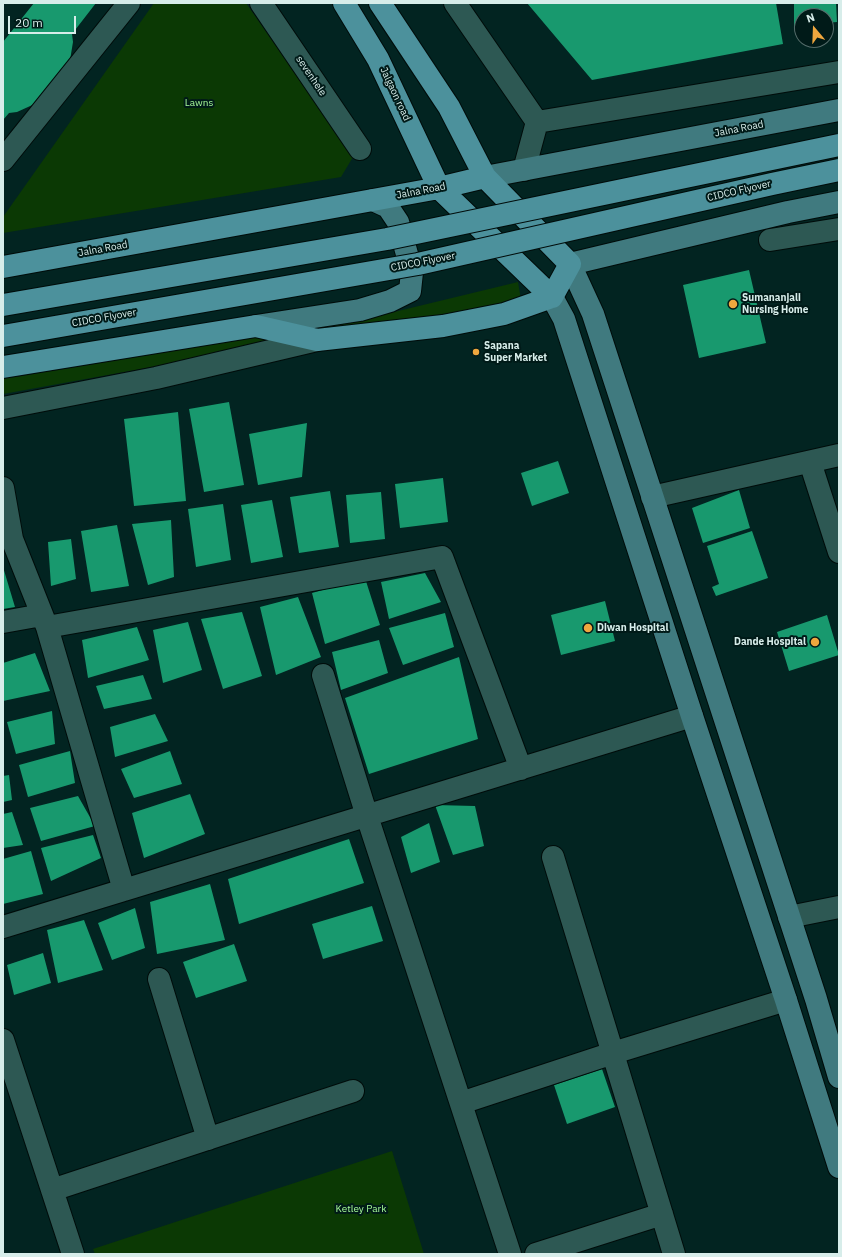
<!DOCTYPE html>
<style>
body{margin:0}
#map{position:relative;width:842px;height:1257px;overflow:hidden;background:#022421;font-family:"IBM Plex Sans",sans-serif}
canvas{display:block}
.frame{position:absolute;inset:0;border:4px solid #d7edea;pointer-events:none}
.north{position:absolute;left:794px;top:8px;width:40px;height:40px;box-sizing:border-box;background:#001a18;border:1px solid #566e6c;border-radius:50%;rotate:341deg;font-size:11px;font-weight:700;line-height:16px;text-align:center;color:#d7edea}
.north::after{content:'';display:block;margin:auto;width:14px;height:18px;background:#efa73e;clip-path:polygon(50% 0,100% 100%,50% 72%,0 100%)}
.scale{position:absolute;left:8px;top:16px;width:68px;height:18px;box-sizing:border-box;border:2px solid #d7edea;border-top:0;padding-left:5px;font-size:12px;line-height:14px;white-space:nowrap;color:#d7edea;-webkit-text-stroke:3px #001a18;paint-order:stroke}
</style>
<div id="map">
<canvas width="842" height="1257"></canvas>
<div class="frame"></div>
<div class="north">N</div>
<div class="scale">20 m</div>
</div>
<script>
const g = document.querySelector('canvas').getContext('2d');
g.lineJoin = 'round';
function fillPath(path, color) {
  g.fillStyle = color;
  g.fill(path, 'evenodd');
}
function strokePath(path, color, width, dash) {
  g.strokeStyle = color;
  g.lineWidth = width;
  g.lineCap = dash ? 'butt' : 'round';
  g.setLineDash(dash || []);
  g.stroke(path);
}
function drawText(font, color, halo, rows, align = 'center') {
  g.font = font + ' "IBM Plex Sans",sans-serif';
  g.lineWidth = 4;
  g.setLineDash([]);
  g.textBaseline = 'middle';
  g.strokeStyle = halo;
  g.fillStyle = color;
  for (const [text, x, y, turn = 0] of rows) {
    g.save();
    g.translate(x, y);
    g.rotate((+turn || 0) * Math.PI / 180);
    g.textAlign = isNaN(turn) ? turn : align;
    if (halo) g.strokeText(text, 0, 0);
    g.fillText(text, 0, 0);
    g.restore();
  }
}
const green = new Path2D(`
 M154 3H246L353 157 341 177 3 233V217Z
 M518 282 521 300 3 394V379L361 320Z
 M392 1151 424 1254H95L93 1249Z`);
const building = new Path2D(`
 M34 3H96L72 34 73 42 69 66 39 102 17 112 9 113 3 120V42Z
 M527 3H776L783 44 592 80Z
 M794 3H836L837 22 826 23V16H802V26L794 27Z
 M749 270 766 343 699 358 683 285Z
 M229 402 244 485 204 492 189 409Z
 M178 412 186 501 134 506 124 419Z
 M307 423 302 477 258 485 249 434Z
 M558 461 569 493 532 506 521 473Z
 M443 478 448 522 400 528 395 484Z
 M739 490 750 528 703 543 692 508Z
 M330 491 339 547 299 553 290 497Z
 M381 492 385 539 350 543 346 495Z
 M272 500 283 557 251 563 241 505Z
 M223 504 231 560 196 567 188 509Z
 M171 520 174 577 148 585 132 524Z
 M117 525 129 586 91 592 81 531Z
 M752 531 768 578 716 596 712 587 719 584 707 546Z
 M71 539 76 579 51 586 48 542Z
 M3 567 15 607 3 609Z
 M425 573 441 602 389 619 381 582Z
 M365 578 380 625 325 644 312 593Z
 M298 597 321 657 276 675 260 607Z
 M605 601 615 641 561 655 551 615Z
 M242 612 262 676 223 689 201 619Z
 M445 613 454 647 403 665 389 628Z
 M827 615 839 655 789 671 777 632Z
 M188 622 202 670 163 683 153 630Z
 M137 627 149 660 88 678 82 640Z
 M379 640 388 673 341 690 332 652Z
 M35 653 50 691 3 701V663Z
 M459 657 478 739 369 774 345 698Z
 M143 675 152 699 104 709 96 686Z
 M52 711 55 744 16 754 7 722Z
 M155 714 168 741 115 757 110 727Z
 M70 751 75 783 28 797 19 765Z
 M170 751 182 784 134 798 121 769Z
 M9 775 12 800 3 802V776Z
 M190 794 205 834 144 858 132 813Z
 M78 796 95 826 41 841 30 808Z
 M435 805 475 806 484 846 453 855Z
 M12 812 23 845 3 848V814Z
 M429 823 440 862 411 873 401 837Z
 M93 835 101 858 51 881 41 848Z
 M349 839 364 883 239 924 228 879Z
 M31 851 43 894 3 904V859Z
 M210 884 225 940 157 954 150 902Z
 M372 906 383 941 323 959 312 924Z
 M135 908 145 948 112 960 98 923Z
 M84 920 103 970 58 983 47 930Z
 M234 944 247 981 196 998 183 962Z
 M43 953 51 983 14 995 7 965Z
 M602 1069 615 1107 567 1124 554 1085Z`);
const minor = new Path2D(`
 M261 3 360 149
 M455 3 537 122
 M3 160 129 3
 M524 170 537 122 839 72
 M770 240 839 229
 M3 408 156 378 317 340
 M810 462 839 552
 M3 488 12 539 47 627
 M652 497 839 455
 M3 622 42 615
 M323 675 367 816 510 1254
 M553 857 674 1254
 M124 890 47 627 442 557 521 769
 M789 917 839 907
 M3 927 692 716
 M159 979 208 1139
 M3 1040 73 1254
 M461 1103 613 1053 786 1000
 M52 1190 353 1091
 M536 1254 662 1214`);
const major = new Path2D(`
 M485 177 839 110
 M839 202 788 212 570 264 593 314 816 999 839 1077
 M552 297 564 319 692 716 786 1000 839 1167
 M256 326 360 310 390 301 410 291 412 272 398 222 388 207 373 200`);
const highway = new Path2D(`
 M344 3 378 59 439 188 552 297
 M3 267 439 188 485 177
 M3 367 256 326 317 340 443 326 504 314 552 297 570 264 485 177 449 107 380 3`);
const highwayBridge = new Path2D(`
 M3 305 387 239 839 145
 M3 336 418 264 772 184 839 170`);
const markers = [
 [733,304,5,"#efa73e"],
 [476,352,4,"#efa73e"],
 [588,628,5,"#efa73e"],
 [815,642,5,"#efa73e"]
];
const streetNames = [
 ["sevenhele",311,76,56],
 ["Jalgaon road",395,94,65],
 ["Jalna Road",739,129,-11],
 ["Jalna Road",421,191,-11],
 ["CIDCO Flyover",739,191,-13],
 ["Jalna Road",103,249,-10],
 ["CIDCO Flyover",423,262,-11],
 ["CIDCO Flyover",104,318,-10]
];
const parkNames = [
 ["Lawns",199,103],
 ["Ketley Park",361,1209]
];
const poiNames = [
 ["Sumananjali",742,298],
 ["Nursing Home",742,310],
 ["Sapana",484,346],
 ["Super Market",484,358],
 ["Diwan Hospital",597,628],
 ["Dande Hospital",806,642,"right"]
];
fillPath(green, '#0b3904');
fillPath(building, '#18996e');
strokePath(minor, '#000c0a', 24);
strokePath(major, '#000c0a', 24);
strokePath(highway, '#000c0a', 24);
strokePath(minor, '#2d5853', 22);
strokePath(major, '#407a7f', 22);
strokePath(highway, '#4c919c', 22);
strokePath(highwayBridge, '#000c0a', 24, []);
strokePath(highwayBridge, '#4c919c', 22);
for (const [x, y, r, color] of markers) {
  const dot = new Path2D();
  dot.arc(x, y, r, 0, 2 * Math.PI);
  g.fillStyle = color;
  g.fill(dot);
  strokePath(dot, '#001a18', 1.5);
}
drawText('10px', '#d7edea', '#001a18', streetNames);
drawText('10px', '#a6fa98', '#001a18', parkNames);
drawText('bold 10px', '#d7edea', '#001a18', poiNames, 'left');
</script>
